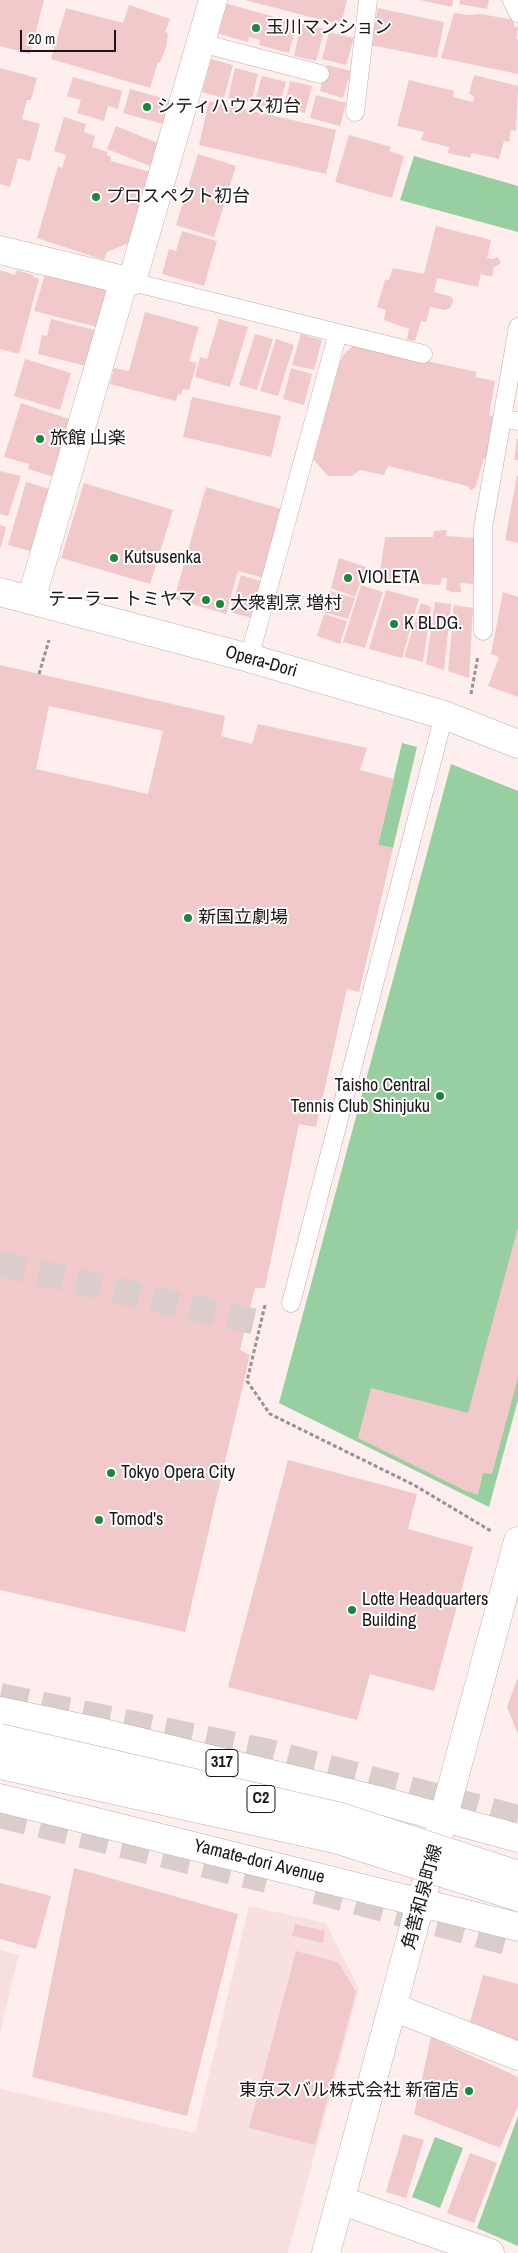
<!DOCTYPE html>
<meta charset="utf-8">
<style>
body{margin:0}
#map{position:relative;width:518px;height:2253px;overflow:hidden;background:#feeeee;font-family:"Archivo Narrow",sans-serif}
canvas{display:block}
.scale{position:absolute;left:20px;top:30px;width:96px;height:22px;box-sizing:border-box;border:2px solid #1c1515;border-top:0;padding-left:6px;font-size:15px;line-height:18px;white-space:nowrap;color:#1c1515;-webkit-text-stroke:4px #fff;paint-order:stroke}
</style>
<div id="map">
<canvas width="518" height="2253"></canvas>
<div class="scale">20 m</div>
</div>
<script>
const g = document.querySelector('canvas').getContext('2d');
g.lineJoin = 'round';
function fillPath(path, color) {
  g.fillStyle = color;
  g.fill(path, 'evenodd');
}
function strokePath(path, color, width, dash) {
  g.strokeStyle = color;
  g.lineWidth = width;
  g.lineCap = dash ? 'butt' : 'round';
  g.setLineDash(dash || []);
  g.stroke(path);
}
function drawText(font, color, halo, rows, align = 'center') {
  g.font = font + ' "Archivo Narrow","Noto Sans JP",sans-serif';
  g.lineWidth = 4;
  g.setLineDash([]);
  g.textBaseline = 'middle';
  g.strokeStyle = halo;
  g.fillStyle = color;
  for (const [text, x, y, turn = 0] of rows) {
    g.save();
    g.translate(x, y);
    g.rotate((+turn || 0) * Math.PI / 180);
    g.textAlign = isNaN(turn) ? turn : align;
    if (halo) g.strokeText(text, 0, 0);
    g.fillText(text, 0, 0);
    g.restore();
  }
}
const built = new Path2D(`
 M249 1906 326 1923 359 1989 288 2253H0V2089L195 2133Z
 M0 1950 19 1955 0 2033Z`);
const green = new Path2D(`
 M414 156 518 186V232L400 200Z
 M402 743 417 747 393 848 378 845Z
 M451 764 518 791V1400L489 1507 279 1403Z
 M518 2116V2246L477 2228Z
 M435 2137 463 2148 440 2208 412 2197Z`);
const building = new Path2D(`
 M0 0H44L30 54 0 46Z
 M245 0H347L341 25Z
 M420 0H453L452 7Z
 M460 0H489L487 9 459 4Z
 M224 3 297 23 289 53 259 45 260 40 249 37 248 42 216 33Z
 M129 5 170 19 165 32 168 33 166 48 160 62H158L150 88 51 59 66 8 123 23Z
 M378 8 444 22 437 58 370 45Z
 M454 13 469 15 481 14 514 20V26L518 28 516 39H518V74L441 58Z
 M301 23 325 29 316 61 294 56Z
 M329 32 354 38 346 65 322 59Z
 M211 59 233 65 224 98 202 92Z
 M327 65 351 71 343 98 320 91Z
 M0 68 37 78 31 100H27L22 119 40 124 30 161 18 158 10 187 0 184Z
 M235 68 258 74 251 103 228 98Z
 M474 75 518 86 516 131 511 130 509 142 504 141 499 159 472 153 470 158 448 153 449 147 421 140 424 132 397 126 409 80 454 91 453 97 473 102 474 96 469 94Z
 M262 76 286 82 278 110 254 104Z
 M73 77 122 91 118 109 108 106 104 121 77 113 81 100 67 96Z
 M290 81 312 86 305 113 284 108Z
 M130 89 170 100 163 124 123 113Z
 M316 95 346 103 340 126 310 118Z
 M209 101 336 130 326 174 199 145Z
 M64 117 86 124 84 132 95 136 92 147 108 152 107 155 111 157V161L150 172 132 243H129L107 252 104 260 37 238 58 166 62 168 66 155 54 151Z
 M116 126 163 145 155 168 107 149Z
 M349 135 391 147 389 151 404 156 392 198 335 182Z
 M198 154 236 166 214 237 176 225Z
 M436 226 491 240 487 258 492 259 498 257 501 263 494 267 492 277 481 274 478 287 437 278 434 292 452 297 453 302 450 308 445 310 430 307 426 322 421 321 415 341 407 339 409 329 384 320 386 310 377 307 385 280H389L393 268 424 274Z
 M182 231 217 241 204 286 162 274 169 249 176 251Z
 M0 270 15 275 17 270 33 275V277L39 279 19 354 0 349Z
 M46 271 112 290 101 328 34 311Z
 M145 312 199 327 189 361 197 363 189 390 182 389V395L178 394 176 401 110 384 114 368 129 371Z
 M51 319 95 330 86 366 38 354 42 335 47 336Z
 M219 319 248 327 230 387 195 377 200 357 207 359Z
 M255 334 273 339 257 390 239 385Z
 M301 334 322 340 314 370 292 365Z
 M276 339 294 345 278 396 260 391Z
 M354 345 477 372 475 377 495 381 489 415 494 417 489 435 496 437 491 458H484L476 486 473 489 471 490 467 486 388 466 384 475 360 470 352 476H328L313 459 340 362 344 354Z
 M25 359 71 373 60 410 14 396Z
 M291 368 312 374 304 405 283 399Z
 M192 397 281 416 271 457 183 437Z
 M21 403 75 421 58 478 28 469 29 464 4 457Z
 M517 439H518V460H514Z
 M0 471 21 476 8 516 0 514Z
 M517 476H518V543L505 540Z
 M26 482 53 490 34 552 8 545Z
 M84 483 173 510 150 584 61 558Z
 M206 487 284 510 264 578 238 571 226 614 174 599Z
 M0 525 6 527 1 547H0Z
 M447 530 446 536 476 538 473 584 460 583 461 592H451L446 590 447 578H442L440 585 394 582 379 579 385 537H433L434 531Z
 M339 558 366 567 355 597 331 588Z
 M241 575 263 582 252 618 230 612Z
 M361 585 383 592 365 648 343 642Z
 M386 590 419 599 402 658 369 649Z
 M330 591 355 598 348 619 324 612Z
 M503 592 518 597V697L488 686 499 657 491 654Z
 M435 602 451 604 444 670 426 664Z
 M421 603 431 607 423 662 404 657Z
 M454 605 473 608 469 678 448 671Z
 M324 614 347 621 340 644 317 636Z
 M0 665 225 716 221 736 252 744 258 724 367 748 360 770 394 779 378 845 393 848 359 992 347 989 316 1127 299 1124 265 1288H255L240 1350 250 1355 185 1632 0 1590ZM49 706 163 731 148 794 36 769Z
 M518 1227V1378L492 1474 483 1473 478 1495 466 1491 358 1438 371 1388 468 1413Z
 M288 1460 417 1494 408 1529 473 1547 434 1691 370 1674 357 1720 228 1687Z
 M518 1677V1734L507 1707Z
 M74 1868 238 1914 187 2116 32 2077Z
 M0 1883 51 1896 36 1949 0 1939Z
 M295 1924 325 1931 323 1943 292 1936Z
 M296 1951 338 1962 356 1992 315 2145 249 2128Z
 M483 1975 518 1984V2043L470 2022Z
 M431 2037 518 2077V2106L500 2148 414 2114Z
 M403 2134 424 2140 406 2198 386 2192Z
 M470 2153 497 2163 474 2223 447 2213Z`);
const pedestrianTunnel = new Path2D(`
 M0 1264 261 1323`);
const motorwayTunnel = new Path2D(`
 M0 1697 269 1753 518 1819
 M0 1814 267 1879
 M316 1890 518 1944`);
const path = new Path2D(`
 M39 674 49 640
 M471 694 478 656
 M265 1305 247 1381 270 1414 414 1485 491 1531`);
const service = new Path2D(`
 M512 0 518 13
 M201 43 320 74
 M355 112 368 0
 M124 280 423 354
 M503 419 518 421
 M483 631V528L518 327
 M249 658 338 333
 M291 1303 444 715`);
const minor = new Path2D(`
 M0 250 124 280 31 600
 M132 281 213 0
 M393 2007 518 2056
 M340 2200 490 2253`);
const secondary = new Path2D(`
 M0 592 249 658 444 715 518 744
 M326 2253 518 1541`);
const primary = new Path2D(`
 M0 1711 100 1732 382 1801 518 1838
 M0 1798 518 1927`);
const motorwayBridge = new Path2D(`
 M0 1738 341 1817 518 1875
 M0 1765 335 1839 518 1897`);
const markers = [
 [256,28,5,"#1b863d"],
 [147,107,5,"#1b863d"],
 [96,197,5,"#1b863d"],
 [40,439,5,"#1b863d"],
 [114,558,5,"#1b863d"],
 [348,578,5,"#1b863d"],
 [206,600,5,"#1b863d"],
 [220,604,5,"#1b863d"],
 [394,624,5,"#1b863d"],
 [188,918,5,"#1b863d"],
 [440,1096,5,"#1b863d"],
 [111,1473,5,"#1b863d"],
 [99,1520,5,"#1b863d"],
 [352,1610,5,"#1b863d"],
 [469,2091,5,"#1b863d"]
];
const shields = [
 [222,1763,32],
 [261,1799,28]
];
const shieldNames = [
 ["317",222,1763],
 ["C2",261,1799]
];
const poiNames = [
 ["玉川マンション",266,28],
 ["シティハウス初台",157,107],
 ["プロスペクト初台",106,197],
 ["旅館 山楽",50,439],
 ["Kutsusenka",124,558],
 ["VIOLETA",358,578],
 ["テーラー トミヤマ",196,600,"right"],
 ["大衆割烹 増村",230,604],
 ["K BLDG.",404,624],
 ["新国立劇場",198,918],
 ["Taisho Central",430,1086,"right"],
 ["Tennis Club Shinjuku",430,1107,"right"],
 ["Tokyo Opera City",121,1473],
 ["Tomod's",109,1520],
 ["Lotte Headquarters",362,1600],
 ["Building",362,1621],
 ["東京スバル株式会社 新宿店",459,2091,"right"]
];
const streetNames = [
 ["Opera-Dori",261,662,16],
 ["Yamate-dori Avenue",259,1862,14],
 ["角筈和泉町線",423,1897,-75]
];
fillPath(built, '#f8e0e0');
fillPath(green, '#98cfa0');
fillPath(building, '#f2c9ca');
strokePath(pedestrianTunnel, '#dccdcd', 26, [26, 13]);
strokePath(motorwayTunnel, '#dccdcd', 28, [28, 14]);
strokePath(service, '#c1adae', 19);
strokePath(minor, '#c1adae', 29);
strokePath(secondary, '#c1adae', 29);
strokePath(primary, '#c1adae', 29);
strokePath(path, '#9c9090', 3, [4, 2.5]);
strokePath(service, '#fff', 18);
strokePath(minor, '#fff', 28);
strokePath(secondary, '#fff', 28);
strokePath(primary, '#fff', 28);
strokePath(motorwayBridge, '#c1adae', 29, []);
strokePath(motorwayBridge, '#fff', 28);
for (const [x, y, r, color] of markers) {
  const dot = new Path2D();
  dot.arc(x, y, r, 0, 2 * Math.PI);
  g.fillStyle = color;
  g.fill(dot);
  strokePath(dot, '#fff', 2);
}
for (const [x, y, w] of shields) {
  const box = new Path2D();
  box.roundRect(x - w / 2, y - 13.5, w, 27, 4);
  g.fillStyle = '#fff';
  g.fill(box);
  strokePath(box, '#1c1515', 1);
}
drawText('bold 16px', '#1c1515', null, shieldNames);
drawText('18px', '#1c1515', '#fff', poiNames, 'left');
drawText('18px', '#1c1515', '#fff', streetNames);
</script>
